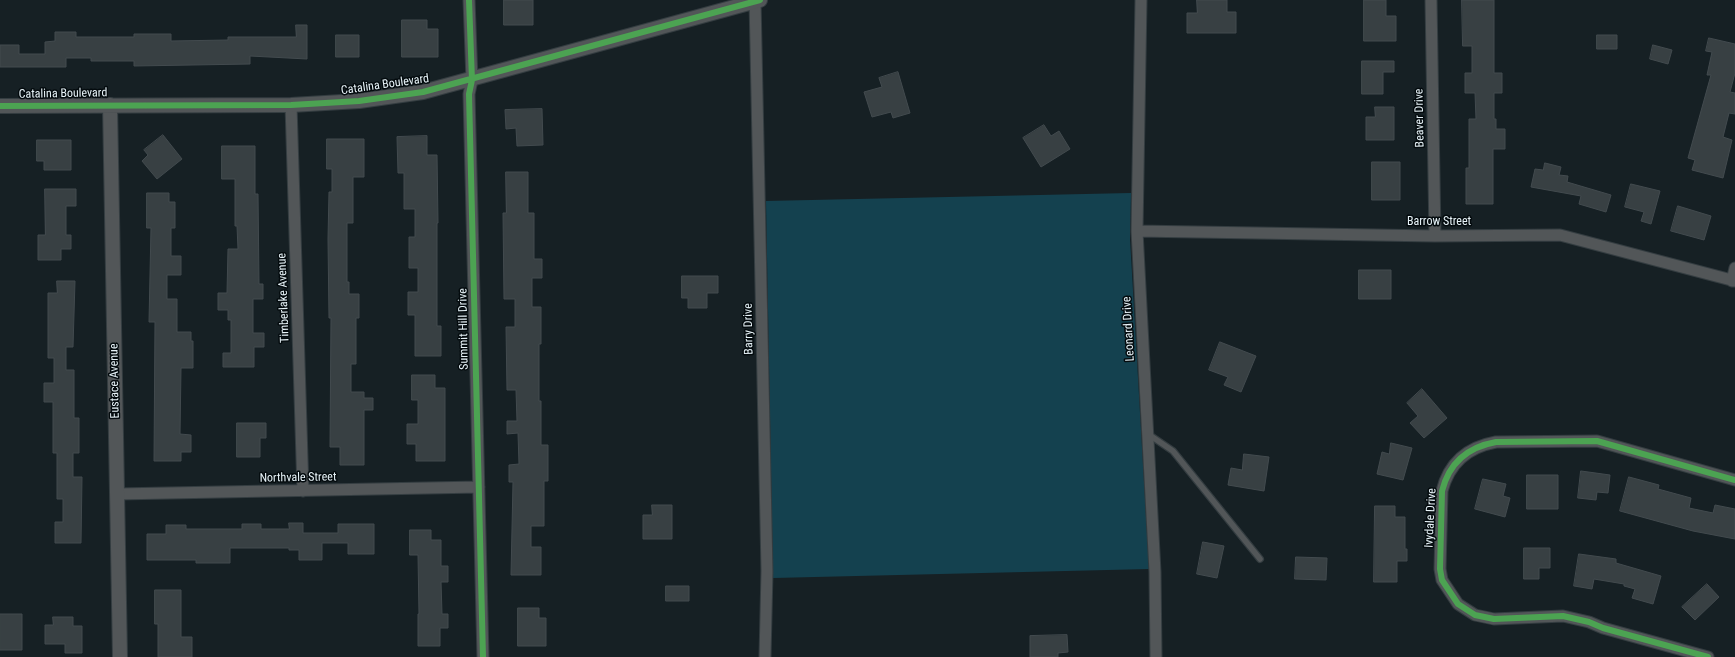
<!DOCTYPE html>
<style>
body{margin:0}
canvas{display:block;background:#162024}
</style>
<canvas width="1735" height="657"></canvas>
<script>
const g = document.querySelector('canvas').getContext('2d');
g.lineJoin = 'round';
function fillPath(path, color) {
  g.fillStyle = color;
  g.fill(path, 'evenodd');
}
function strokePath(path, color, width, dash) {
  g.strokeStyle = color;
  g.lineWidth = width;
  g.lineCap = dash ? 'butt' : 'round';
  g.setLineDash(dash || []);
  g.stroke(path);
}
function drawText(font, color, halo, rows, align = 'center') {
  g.font = font + ' "Roboto Condensed",sans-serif';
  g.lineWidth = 3;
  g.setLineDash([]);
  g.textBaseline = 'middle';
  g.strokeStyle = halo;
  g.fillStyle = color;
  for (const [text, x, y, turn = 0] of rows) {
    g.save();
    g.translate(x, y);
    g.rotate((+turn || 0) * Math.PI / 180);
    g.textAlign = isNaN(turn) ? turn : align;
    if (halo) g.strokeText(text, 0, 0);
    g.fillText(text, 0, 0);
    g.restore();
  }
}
const green = new Path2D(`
 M1131 193 1130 239 1149 569 773 578 766 201Z`);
const building = new Path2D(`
 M504 0H533V25H504Z
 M1197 0H1227V12H1236V33H1187V13H1197Z
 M1364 0H1386V16H1396V41H1364Z
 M1462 0H1494V73H1502V93H1494V119H1496V129H1505V149H1493V204H1466V168H1469V119H1476L1475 93H1465V73H1472V46H1463Z
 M402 20H427V29H438V57H402Z
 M296 25H307V59L250 56V64L134 66V61H91V58H66V67H0V45H19V54H45V42L55 41V32H76V37H134V34H171V41L228 40V37H296Z
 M336 35H359V57H336Z
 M1597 35H1617V49H1597Z
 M1709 38 1735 44V73L1730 92 1735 93V114L1729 113 1723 137 1732 140 1723 178 1692 170 1695 160 1688 158 1711 75H1707L1712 52 1706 51Z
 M1653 45 1672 50 1668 64 1650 59Z
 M1362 61H1394V72H1383V94H1362Z
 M898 72 910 113 893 118 891 112 872 117 864 92 882 87 879 78Z
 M1375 107H1394V140H1366V117H1375Z
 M542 109 543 145 517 146 516 128 506 129 505 110Z
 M1044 125 1051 136 1059 131 1070 149 1041 167 1023 138Z
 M163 135 182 159 157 179 142 161 148 155 144 150Z
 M427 136V155H437L438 223H437V326H441V356H415V315H408V292H418V268H409V237H415V209H404V173H398L397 137Z
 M327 139H364V177H353V223H347V282H349V294H359V318H356V364H351V392H364V398H373V410H364V465H340V447H330L331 318H329L328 239 329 192H332V169H327Z
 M37 140H71V170H44V161H37Z
 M222 146H255V194H258L259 284H263V299H253V333H264V347H254V367H223V353H231V320H228V310H218V293H227L228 249H238L237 226H235V179H222Z
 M1372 162H1400V200H1372Z
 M1545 163 1561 167 1559 175 1568 176 1567 182 1611 195 1606 212 1579 204 1581 196 1531 187 1535 169 1543 170Z
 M506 172H528V213H534V259H542V278H532V307H541V344H539V401H541V445H548V481H544V526H531V547H541V575H511L513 482H509V465L519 464 518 433 507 434V421H517L516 390H507L506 327H515V299H504L503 213H506Z
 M1631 184 1660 191 1651 224 1641 221 1644 212 1625 207Z
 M45 189H76V206H66V235H71V249H61V260H38V235H45Z
 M147 193H169V202H175V228H171V256H181V275H167V299H177V332H191V341H193V368H181L180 434 191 435V452H181V461H154L155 322H149L151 228H147Z
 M1678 206 1711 216 1704 240 1671 231Z
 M1359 270H1391V299H1359Z
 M682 276H718V293H707V308H688V298H682Z
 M57 281H75L73 347H66V370H74V418H79V453H73V477H82L81 543H55V522H63V499H57V453H53V402H44V383H54V358H48V293H57Z
 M1220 342 1256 356 1241 392 1224 385 1228 377 1209 370Z
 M412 375H435V388H445V461H416V444H407V424H418V400H412Z
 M1422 389 1447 418 1424 438 1410 423 1418 416 1407 403Z
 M237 423H266V438H260V457H237Z
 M1391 443 1412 448 1403 480 1377 474 1382 452 1389 454Z
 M1244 454 1269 457 1264 491 1228 485 1231 468 1242 470Z
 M1581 471 1610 475 1608 493 1597 492 1596 500 1578 498Z
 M1527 475H1558V509H1527Z
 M1629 477 1659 485 1658 489 1691 498 1689 508 1713 513 1715 505 1735 509V539L1693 531 1620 511Z
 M1483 479 1506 484 1503 496 1510 498 1505 517 1475 509Z
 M652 505H672V539H643V515H652Z
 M1375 506H1395V517H1405V549H1407V561H1397V582H1374Z
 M289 523H303V533H338V524H374V554H348V543H322V560H299V550H289V548H230V563H196V560H147V534H166V525H186V529H242V524H261V529H289Z
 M410 530H431V540H441V566H448V582H441L442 614H448V628H440V646H418V614H419L418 555H410Z
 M1203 542 1224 546 1217 578 1197 574Z
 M1524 548H1550V568H1539V579H1524Z
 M1579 554 1616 559V563L1661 576 1653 604 1632 598 1635 589 1624 586V584L1594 579 1592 589 1574 586Z
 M1296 557 1327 558 1326 580 1295 579Z
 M1707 584 1719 597 1695 620 1682 607Z
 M666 586H689V601H666Z
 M155 590H181V637H192V657H158V624H155Z
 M518 608H539V618H546V646H518Z
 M0 614H22V650H0Z
 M53 617H73V626H82V653H65V644H45V625H53Z
 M1067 635 1068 652 1058 653V657H1030V636Z`);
const service = new Path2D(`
 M1148 434 1173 451 1260 559`);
const minor = new Path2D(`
 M469 0 472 80 469 94 483 657
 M755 0 767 571 765 657
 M1141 0 1137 231 1155 572 1156 657
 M1431 0 1435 236
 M291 105 303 491
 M1137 231 1435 236 1560 235 1735 281
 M1732 281 1735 268
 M117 494 479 487
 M1708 657 1603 628 1589 622 1563 616 1494 619 1475 615 1458 604 1442 580 1440 569 1442 491C1449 463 1468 447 1496 442L1597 441 1735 480`);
const tertiary = new Path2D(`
 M110 105 120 657
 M0 106 291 105 359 101 423 92 760 0`);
const cycleway = new Path2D(`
 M469 0 472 80 469 94 483 657
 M0 106 291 105 359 101 423 92 760 0
 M1708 657 1603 628 1589 622 1563 616 1494 619 1475 615 1458 604 1442 580 1440 569 1442 491C1449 463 1468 447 1496 442L1597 441 1735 480`);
const streetNames = [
 ["Catalina Boulevard",385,85,-8],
 ["Catalina Boulevard",63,94,-1],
 ["Beaver Drive",1420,118,-91],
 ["Barrow Street",1439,222],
 ["Timberlake Avenue",284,298,-92],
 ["Summit Hill Drive",464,329,-91],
 ["Barry Drive",749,329,-91],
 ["Leonard Drive",1129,329,-93],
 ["Eustace Avenue",115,381,-91],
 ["Northvale Street",298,478,-1],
 ["Ivydale Drive",1431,518,-87]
];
fillPath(green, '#14414f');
fillPath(building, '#384043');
strokePath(building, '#424a4e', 1);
strokePath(service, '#343d41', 8);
strokePath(minor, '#343d41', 13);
strokePath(tertiary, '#343d41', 16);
strokePath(service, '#525658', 5.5);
strokePath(minor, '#525658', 11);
strokePath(tertiary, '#525658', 14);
strokePath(cycleway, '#4ca352', 6);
drawText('12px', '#e8f4f9', '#040b0e', streetNames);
</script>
